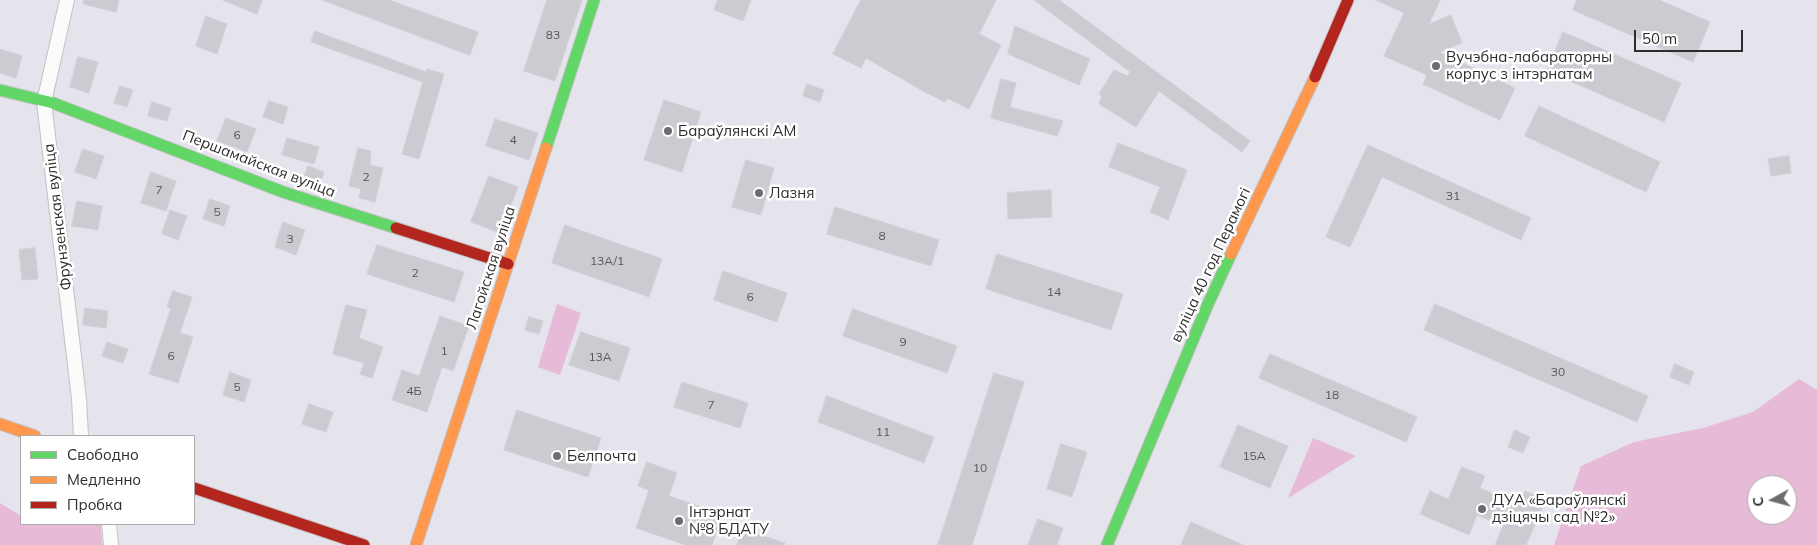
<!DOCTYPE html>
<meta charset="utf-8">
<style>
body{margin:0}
#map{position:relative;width:1817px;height:545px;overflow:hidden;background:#e5e3ec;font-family:Mulish,sans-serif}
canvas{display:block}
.legend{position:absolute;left:20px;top:435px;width:175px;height:90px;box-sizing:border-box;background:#fff;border:1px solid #ababab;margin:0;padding:6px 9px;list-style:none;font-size:15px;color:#2d2d2d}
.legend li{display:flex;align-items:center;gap:10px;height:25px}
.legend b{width:25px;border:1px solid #ababab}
.north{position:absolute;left:1747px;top:475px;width:50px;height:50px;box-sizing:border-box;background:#fff;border:1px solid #ababab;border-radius:50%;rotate:263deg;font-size:14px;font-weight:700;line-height:20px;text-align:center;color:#2d2d2d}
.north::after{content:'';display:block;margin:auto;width:18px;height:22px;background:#6d6d70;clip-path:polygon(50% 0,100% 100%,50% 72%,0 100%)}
.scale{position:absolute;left:1634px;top:30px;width:109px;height:22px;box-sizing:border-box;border:2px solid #2d2d2d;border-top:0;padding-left:6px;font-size:15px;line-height:18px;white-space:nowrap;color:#2d2d2d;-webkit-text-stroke:4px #fff;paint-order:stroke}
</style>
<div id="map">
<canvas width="1817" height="545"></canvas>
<ul class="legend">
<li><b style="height:6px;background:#63d668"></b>Свободно</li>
<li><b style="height:6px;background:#ff974d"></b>Медленно</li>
<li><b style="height:6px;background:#b3261e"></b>Пробка</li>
</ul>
<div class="north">С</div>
<div class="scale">50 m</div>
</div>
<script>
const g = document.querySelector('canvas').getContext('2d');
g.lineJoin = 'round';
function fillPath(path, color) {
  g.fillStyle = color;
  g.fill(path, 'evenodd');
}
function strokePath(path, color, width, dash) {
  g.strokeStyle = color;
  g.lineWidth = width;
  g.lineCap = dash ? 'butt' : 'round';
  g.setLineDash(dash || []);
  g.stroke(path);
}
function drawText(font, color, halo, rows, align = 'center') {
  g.font = font + ' Mulish,sans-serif';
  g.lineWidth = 5;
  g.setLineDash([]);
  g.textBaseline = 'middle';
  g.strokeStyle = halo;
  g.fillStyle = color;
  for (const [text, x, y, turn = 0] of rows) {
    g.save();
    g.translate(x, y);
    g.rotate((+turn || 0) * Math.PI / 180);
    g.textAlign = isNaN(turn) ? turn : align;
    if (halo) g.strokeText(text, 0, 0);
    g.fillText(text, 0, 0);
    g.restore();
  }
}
const green = new Path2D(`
 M557 304 581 313 560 375 538 367Z
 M1799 379 1817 390V545H1554L1581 466 1634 442 1703 428 1753 412ZM1757 485H1787V515H1757Z
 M1313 438 1356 456 1288 498Z
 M0 503 21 516V524H101L102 545H0Z`);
const building = new Path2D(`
 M84 0H119L116 12 83 4Z
 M223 0H262L257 14Z
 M322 0H389L478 32 470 55Z
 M547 0H582L555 81 524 71Z
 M718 0H751L743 21 714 10Z
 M861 0H996L979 34 1001 45 969 109 947 98 945 102 923 91 866 58 861 68 833 54Z
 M1034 0H1059L1250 141 1242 152 1159 91 1136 127 1099 104 1102 96 1099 94 1114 70 1128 76 1130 72Z
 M1376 0H1440L1429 24 1451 15 1462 43 1439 52 1515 88 1500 120 1423 84 1427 75 1384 56 1404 13Z
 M1577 0H1659L1710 22 1693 62 1573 10Z
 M206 16 227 24 217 54 196 46Z
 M1015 26 1090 59 1079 85 1008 54Z
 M315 31 426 72 427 69 444 74 419 159 402 154 423 82 311 42Z
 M1563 32 1681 83 1664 122 1547 71Z
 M0 49 22 56 16 78 0 73Z
 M78 57 98 62 89 93 70 87Z
 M1001 79 1016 83 1010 107 1063 121 1057 136 991 118Z
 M807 84 824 90 820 102 803 96Z
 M120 86 133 90 127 107 114 103Z
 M664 100 701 112 682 172 644 160Z
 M269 101 288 107 283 124 263 117Z
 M152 102 171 108 167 121 148 116Z
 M1539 106 1660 162 1646 192 1525 136Z
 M226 118 256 129 247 152 217 141Z
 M495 119 538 133 529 160 486 146Z
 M287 138 319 147 314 164 282 155Z
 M1118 143 1187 170 1168 220 1150 212 1160 187 1109 167Z
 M1368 145 1531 218 1521 240 1382 177 1350 247 1326 237Z
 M358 148 371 151 370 165 383 168 375 202 359 198 361 189 349 186Z
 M83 149 104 156 96 179 75 172Z
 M1789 156 1791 173 1771 176 1768 159Z
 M746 160 774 168 761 215 732 207Z
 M308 166 324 172 319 185 303 180Z
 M151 172 176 181 166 211 141 203Z
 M489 176 518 187 500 233 471 222Z
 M1051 190 1052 217 1008 219 1007 193Z
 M210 199 230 206 224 226 203 219Z
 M77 201 102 206 98 230 72 226Z
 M835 207 939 240 931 266 827 234Z
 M170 210 187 216 178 240 162 234Z
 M283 222 305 230 296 255 275 247Z
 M565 225 662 259 649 297 552 263Z
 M377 245 464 272 454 302 367 274Z
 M35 248 38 279 22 280 19 250Z
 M997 254 1123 294 1111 330 986 289Z
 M723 271 787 293 777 322 714 300Z
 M173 291 192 297 180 333 193 337 178 383 149 374 171 308 167 307Z
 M1435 304 1648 396 1637 422 1424 330Z
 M346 305 367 310 359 338 383 347 372 378 360 374 364 363 333 354Z
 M85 308 108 311 106 328 83 325Z
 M853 309 957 346 947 373 843 336Z
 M440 316 469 326 453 371 442 367 427 412 392 400 402 370 419 376Z
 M529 317 543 321 539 334 525 330Z
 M581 332 630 348 619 381 569 365Z
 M107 342 128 349 123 363 102 356Z
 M1270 354 1417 417 1406 442 1259 378Z
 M1675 364 1694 372 1689 385 1670 377Z
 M230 372 251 380 244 402 223 395Z
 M994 373 1024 382 972 545H938Z
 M682 382 748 403 740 428 674 407Z
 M827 396 934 437 924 463 818 422Z
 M309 404 333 412 326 432 302 424Z
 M517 410 601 438 588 477 504 450Z
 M1238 425 1288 446 1270 488 1220 467Z
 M1515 430 1530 437 1523 453 1508 447Z
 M1061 444 1087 452 1072 497 1047 489Z
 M647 462 677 473 669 496 723 514 712 545H686L636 528 649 490 638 486Z
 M1462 467 1485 476 1480 488 1519 505 1525 491 1546 500 1526 545H1495L1503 526 1477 515 1469 535 1420 514 1430 491 1448 499Z
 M1038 519 1063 528 1057 545H1028Z
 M1191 522 1216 533 1243 545H1181Z
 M743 529 785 543 784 545H737Z`);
const street = new Path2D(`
 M67 0 44 102 79 399 81 436
 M109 524 111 545`);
const fast = new Path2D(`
 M0 90 53 103 283 192 396 228
 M546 148 594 0
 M1107 545 1208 304 1231 254`);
const slow = new Path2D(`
 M1231 254 1315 77
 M0 424 35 436
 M416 545 546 148`);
const jam = new Path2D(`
 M1315 77 1348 0
 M396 228 508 264
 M194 488 364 545`);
const markers = [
 [1436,66,5,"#6d6d70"],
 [668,131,5,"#6d6d70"],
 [759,193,5,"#6d6d70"],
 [557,456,5,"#6d6d70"],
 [1482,509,5,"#6d6d70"],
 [679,521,5,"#6d6d70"]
];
const numberNames = [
 ["83",553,35],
 ["6",237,135],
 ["4",513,140],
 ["2",366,177],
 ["7",159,190],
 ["31",1453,196],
 ["5",217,212],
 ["8",882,236],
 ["3",290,239],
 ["13А/1",607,261],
 ["2",415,273],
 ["14",1054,292],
 ["6",750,297],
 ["9",903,342],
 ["1",444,351],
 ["6",171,356],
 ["13А",600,357],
 ["30",1558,372],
 ["5",237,387],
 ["4Б",414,391],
 ["18",1332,395],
 ["7",711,405],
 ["11",883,432],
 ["15А",1254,456],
 ["10",980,468]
];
const poiNames = [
 ["Вучэбна-лабараторны",1446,57],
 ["корпус з інтэрнатам",1446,74],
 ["Бараўлянскі АМ",678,131],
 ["Лазня",769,193],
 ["Белпочта",567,456],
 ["ДУА «Бараўлянскі",1492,500],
 ["дзіцячы сад №2»",1492,517],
 ["Інтэрнат",689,512],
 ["№8 БДАТУ",689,529]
];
const streetNames = [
 ["Першамайская вуліца",259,164,21],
 ["Фрунзенская вуліца",58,217,-97],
 ["вуліца 40 год Перамогі",1211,265,-65],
 ["Лагойская вуліца",491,268,-72]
];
fillPath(green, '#e7bad8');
fillPath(building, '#cccbd1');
strokePath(building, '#d1cfd7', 1);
strokePath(street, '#c2c2c3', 16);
strokePath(fast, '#c2c2c3', 13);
strokePath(slow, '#c2c2c3', 13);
strokePath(jam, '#c2c2c3', 13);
strokePath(street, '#fbfbfc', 14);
strokePath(fast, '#63d668', 11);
strokePath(slow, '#ff974d', 11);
strokePath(jam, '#b3261e', 11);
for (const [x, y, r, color] of markers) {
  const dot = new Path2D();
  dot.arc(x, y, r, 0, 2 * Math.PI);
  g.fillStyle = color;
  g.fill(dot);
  strokePath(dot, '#fff', 2);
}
drawText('12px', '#575758', null, numberNames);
drawText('15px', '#2d2d2d', '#fff', poiNames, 'left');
drawText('15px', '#2d2d2d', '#fff', streetNames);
</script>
